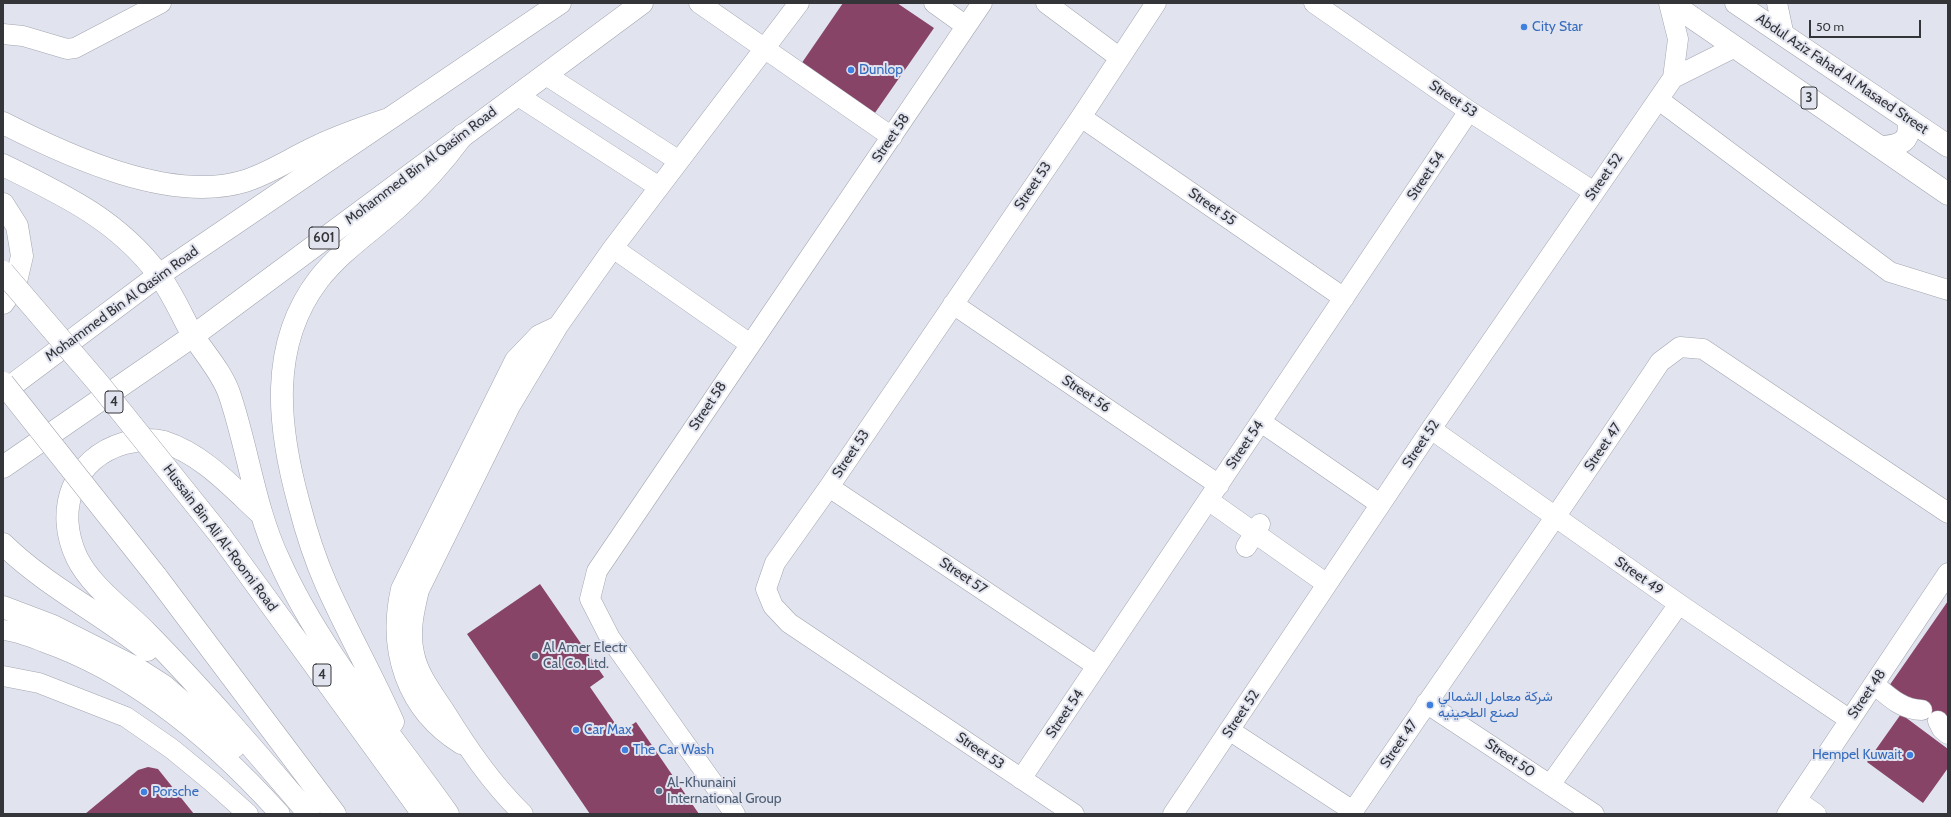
<!DOCTYPE html>
<meta charset="utf-8">
<style>
body{margin:0}
#map{position:relative;width:1951px;height:817px;overflow:hidden;background:#e1e4ef;font-family:Cabin,sans-serif}
canvas{display:block}
.frame{position:absolute;inset:0;border:4px solid #343539;pointer-events:none}
.scale{position:absolute;left:1809px;top:20px;width:112px;height:18px;box-sizing:border-box;border:2px solid #343539;border-top:0;padding-left:5px;font-size:12px;line-height:14px;white-space:nowrap;color:#343539;-webkit-text-stroke:3px #e1e4ef;paint-order:stroke}
</style>
<div id="map">
<canvas width="1951" height="817"></canvas>
<div class="frame"></div>
<div class="scale">50 m</div>
</div>
<script>
const g = document.querySelector('canvas').getContext('2d');
g.lineJoin = 'round';
function fillPath(path, color) {
  g.fillStyle = color;
  g.fill(path, 'evenodd');
}
function strokePath(path, color, width, dash) {
  g.strokeStyle = color;
  g.lineWidth = width;
  g.lineCap = dash ? 'butt' : 'round';
  g.setLineDash(dash || []);
  g.stroke(path);
}
function drawText(font, color, halo, rows, align = 'center') {
  g.font = font + ' Cabin,Vazirmatn,sans-serif';
  g.lineWidth = 4;
  g.setLineDash([]);
  g.textBaseline = 'middle';
  g.strokeStyle = halo;
  g.fillStyle = color;
  for (const [text, x, y, turn = 0] of rows) {
    g.save();
    g.translate(x, y);
    g.rotate((+turn || 0) * Math.PI / 180);
    g.textAlign = isNaN(turn) ? turn : align;
    if (halo) g.strokeText(text, 0, 0);
    g.fillText(text, 0, 0);
    g.restore();
  }
}
const building = new Path2D(`
 M843 3H897L934 28 870 120 799 67Z
 M540 584 604 677 590 687 621 732 636 722 699 814H590L467 634Z
 M1948 601V728L1889 686Z
 M1901 714 1948 749V768L1923 803 1867 762Z
 M148 767 158 769 194 814H85L138 770Z`);
const minor = new Path2D(`
 M699 3 892 137
 M934 3 966 26
 M1046 3 1120 58
 M1314 3 1469 111 1594 192
 M1777 3 1784 36
 M3 34 23 36 67 49 75 48 161 3
 M546 75 679 161
 M1673 78 1735 47
 M517 95 659 187
 M1659 100 1890 272 1948 290
 M1081 117 1344 298
 M613 248 750 344
 M953 304 1219 485
 M1261 422 1380 504
 M1431 429 1679 604 1850 720
 M829 487 1097 666
 M1208 500 1327 584
 M1246 547 1260 524
 M3 630C17 631 31 637 44 642 135 674 216 743 280 814
 M3 676 39 683 126 717 172 749 211 781 248 814
 M1874 684C1888 696 1902 710 1922 710
 M1426 703 1594 814
 M1938 721 1942 729 1948 734
 M1229 730 1353 811
 M461 744C406 710 387 650 401 589L515 360 539 335 556 327
 M1021 779 1469 111
 M1550 785 1679 604
 M1796 800 1816 814
 M523 814C491 783 467 747 444 710 432 692 418 674 414 653 409 632 414 611 419 590L510 406 558 326 613 248 799 3
 M735 814 610 638 590 599 597 571 982 3
 M1074 814 789 623 773 606 766 589 775 563 829 487 1081 117 1156 3
 M1173 814 1431 429 1673 78 1678 39 1669 3
 M1351 814C1454 663 1559 514 1660 362L1680 347 1703 349 1948 513
 M1787 814 1948 573`);
const major = new Path2D(`
 M1671 3 1948 194
 M1736 3 1948 146
 M1880 147C1900 146 1912 142 1908 119
 M3 392 159 275 560 3
 M3 467 193 336 642 3`);
const highway = new Path2D(`
 M3 123C68 156 171 204 245 181 270 173 292 158 316 147 339 136 362 128 386 120
 M3 165C62 194 118 220 158 274 172 292 181 314 192 334 204 353 221 371 229 393 248 448 254 507 279 560 320 652 390 732 448 814
 M3 204 17 226 22 256 15 286 3 303
 M260 513C231 486 202 454 164 442 152 439 137 440 125 443 73 458 54 510 77 558 92 588 125 610 148 634 204 691 257 753 309 814
 M220 535 423 814
 M3 544C46 586 101 613 147 650
 M156 576 335 814
 M3 607 53 626 136 668 164 686 234 747
 M393 722C372 675 347 631 326 584 315 559 306 531 299 504 278 428 268 345 319 279 341 251 370 232 397 208 422 186 443 162 463 135`);
const highwayBridge = new Path2D(`
 M3 272 99 384 220 535
 M3 383 156 576`);
const markers = [
 [1524,27,4,"#3f7fe0"],
 [851,70,4,"#3f7fe0"],
 [535,656,4,"#5c6f8a"],
 [1430,705,4,"#3f7fe0"],
 [576,730,4,"#3f7fe0"],
 [625,750,4,"#3f7fe0"],
 [1910,755,4,"#3f7fe0"],
 [659,791,4,"#5c6f8a"],
 [144,792,4,"#3f7fe0"]
];
const shields = [
 [1809,98,16],
 [324,238,30],
 [114,402,18],
 [322,675,18]
];
const shieldNames = [
 ["3",1809,98],
 ["601",324,238],
 ["4",114,402],
 ["4",322,675]
];
const shopNames = [
 ["City Star",1532,27],
 ["Dunlop",859,70],
 ["شركة معامل الشمالي",1438,697],
 ["لصنع الطحينيه",1438,713],
 ["Car Max",584,730],
 ["The Car Wash",633,750],
 ["Hempel Kuwait",1902,755,"right"],
 ["Porsche",152,792]
];
const streetNames = [
 ["Abdul Aziz Fahad Al Masaed Street",1842,74,34],
 ["Street 53",1453,99,34],
 ["Street 58",891,138,-56],
 ["Mohammed Bin Al Qasim Road",421,166,-37],
 ["Street 54",1426,176,-56],
 ["Street 52",1604,177,-55],
 ["Street 53",1033,186,-56],
 ["Street 55",1212,207,35],
 ["Mohammed Bin Al Qasim Road",122,304,-36],
 ["Street 56",1086,394,34],
 ["Street 58",708,406,-56],
 ["Street 52",1421,444,-56],
 ["Street 54",1245,445,-56],
 ["Street 47",1603,447,-56],
 ["Street 53",851,454,-56],
 ["Hussain Bin Ali Al-Roomi Road",220,538,53],
 ["Street 57",963,576,34],
 ["Street 49",1639,576,35],
 ["Street 48",1867,694,-56],
 ["Street 54",1065,714,-56],
 ["Street 52",1241,714,-56],
 ["Street 47",1399,744,-56],
 ["Street 53",980,751,34],
 ["Street 50",1510,758,34]
];
const serviceNames = [
 ["Al Amer Electr",543,648],
 ["Cal Co. Ltd.",543,664],
 ["Al-Khunaini",667,783],
 ["International Group",667,799]
];
fillPath(building, '#846');
strokePath(minor, '#a2a5af', 21);
strokePath(major, '#a2a5af', 23);
strokePath(highway, '#a2a5af', 23);
strokePath(minor, '#fff', 20);
strokePath(major, '#fff', 22);
strokePath(highway, '#fff', 22);
strokePath(highwayBridge, '#a2a5af', 23, []);
strokePath(highwayBridge, '#fff', 22);
for (const [x, y, r, color] of markers) {
  const dot = new Path2D();
  dot.arc(x, y, r, 0, 2 * Math.PI);
  g.fillStyle = color;
  g.fill(dot);
  strokePath(dot, '#e1e4ef', 1.5);
}
for (const [x, y, w] of shields) {
  const box = new Path2D();
  box.roundRect(x - w / 2, y - 11, w, 22, 3);
  g.fillStyle = '#e1e4ef';
  g.fill(box);
  strokePath(box, '#343539', 1);
}
drawText('bold 13px', '#343539', null, shieldNames);
drawText('14px', '#366cbe', '#e1e4ef', shopNames, 'left');
drawText('14px', '#343539', '#e1e4ef', streetNames);
drawText('14px', '#4e5e75', '#e1e4ef', serviceNames, 'left');
</script>
